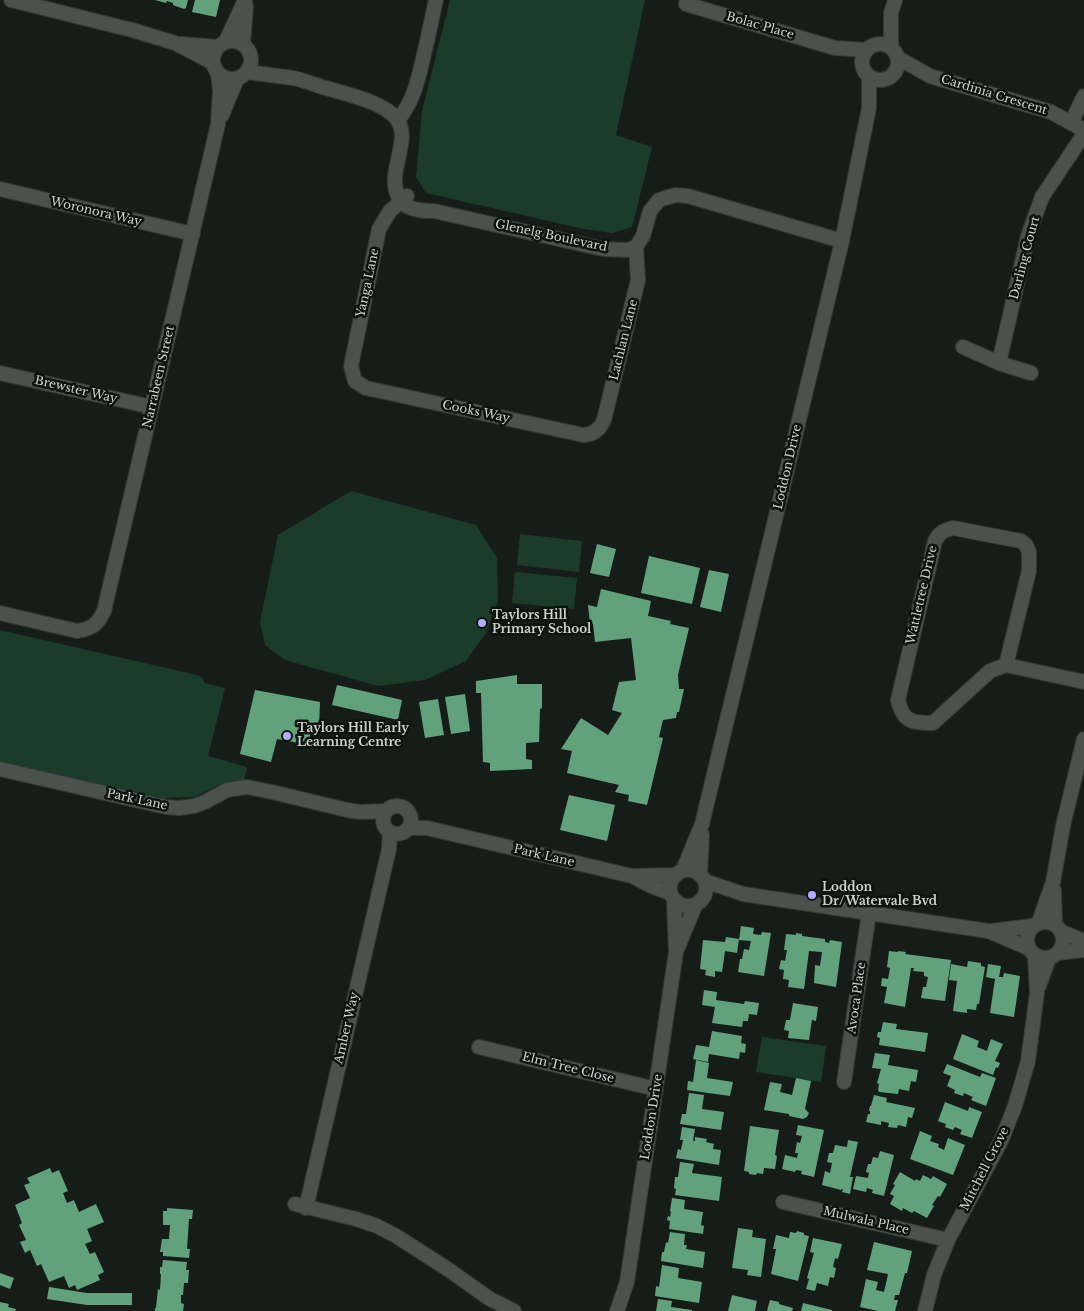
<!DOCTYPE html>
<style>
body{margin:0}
canvas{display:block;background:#161d19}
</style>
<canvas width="1084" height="1311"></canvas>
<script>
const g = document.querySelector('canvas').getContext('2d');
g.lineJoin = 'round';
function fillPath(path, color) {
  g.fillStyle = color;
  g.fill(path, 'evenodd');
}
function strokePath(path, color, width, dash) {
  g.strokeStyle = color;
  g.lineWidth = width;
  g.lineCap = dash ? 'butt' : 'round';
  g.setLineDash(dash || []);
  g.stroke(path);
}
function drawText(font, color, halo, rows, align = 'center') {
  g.font = font + ' "Libre Baskerville",serif';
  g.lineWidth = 5;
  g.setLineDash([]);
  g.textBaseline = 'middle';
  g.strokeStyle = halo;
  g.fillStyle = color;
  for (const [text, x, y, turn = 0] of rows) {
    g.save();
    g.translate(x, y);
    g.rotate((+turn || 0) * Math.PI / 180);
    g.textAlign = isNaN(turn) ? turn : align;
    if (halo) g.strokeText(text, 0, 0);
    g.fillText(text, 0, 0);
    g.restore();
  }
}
const green = new Path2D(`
 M450 0H645L616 135 652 147 632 227 612 233 584 229 426 193 416 177 422 111Z
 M351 491 476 525 497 558 498 600 486 633 466 661 425 680 378 686 285 660 265 645 260 622 278 535Z
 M520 534 582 541 579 572 517 565Z
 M515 572 577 578 574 609 512 603Z
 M0 630 201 676 205 683 225 688 208 756 247 767 244 780 218 785 195 797 164 798 0 762Z
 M762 1037 826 1046 821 1082 756 1072Z`);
const building = new Path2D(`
 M155 0H188L186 8 184 9 173 5V3L167 1 166 3Z
 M195 0H220L216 17 192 12Z
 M597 544 616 549 609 577 590 573Z
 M649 556 700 568 692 604 641 593Z
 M709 570 729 574 721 612 700 607Z
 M601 589 651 601 648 616 671 621 670 624 689 628 678 675 679 689H684L679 712H677L676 718 663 720 659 737 663 738 647 805 628 801 629 795 615 792 619 785 567 773 572 751 561 749 581 718 608 735 622 713 612 710 619 682 636 680 631 638 595 642 593 624H590L588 605 597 607Z
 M517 675V684H542V708L540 709 539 742 526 743V759L532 760V769L490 771V763L483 762 481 693H476V681Z
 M337 685 402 700 398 720 332 705Z
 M255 690 320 702 319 727 310 729V745L277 739 271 762 240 754Z
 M465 694 470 731 451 734 445 697Z
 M438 699 444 735 425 738 419 702Z
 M569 795 615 805 607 841 560 830Z
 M741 926 754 928 753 934 761 935 762 932 771 933 764 976 738 972 740 959H742L744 949 749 950 751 941 739 940Z
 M796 933 802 934V936L825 939V942L829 943 830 940 842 942 836 987 814 983 815 965 820 966 822 952 809 951 804 989 788 987 789 980 783 979 784 970 779 969 781 960 785 961 787 950H784L786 934 796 935Z
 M726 937 739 939 737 953 725 951 722 972 715 971V977L705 975 706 970 700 969 703 940 725 942Z
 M889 951 898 952V951L906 952 905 954 951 960 945 1001 921 998 923 987H926L928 977 924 976V972L913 971 914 968H911L905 1007 884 1003 887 987 881 986 882 978 888 979 890 968 887 967Z
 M968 961 981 963V966L985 967 979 1004H977L976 1010 967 1009V1013L953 1011 957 981 949 980 951 964 967 967Z
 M988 964 1001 966 999 977H1003L1004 973 1020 976 1014 1017 990 1013 995 979 986 977Z
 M704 990 717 992 716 1000 744 1004 745 1001 759 1003 757 1015 749 1014 748 1021H743L742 1027 712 1023 715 1007 702 1005Z
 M793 1003 818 1007 816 1021 812 1020 809 1040 788 1038 789 1031 784 1030 786 1020H790Z
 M883 1022 897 1024 896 1029 928 1033 925 1052 879 1045 880 1038 877 1037 878 1032H881Z
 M712 1031 742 1036 741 1043 746 1044 745 1053 740 1052 739 1059 709 1054 708 1062 693 1059 696 1045 709 1047Z
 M962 1034 979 1041 977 1047 987 1051 991 1039 1003 1044 995 1061 1000 1063 998 1068 996 1067 993 1075 953 1059Z
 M875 1053 890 1055 888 1065 918 1070 916 1082 911 1081 909 1091 899 1089 898 1094 879 1092 878 1090 879 1084 877 1083 881 1069 872 1068Z
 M696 1060 709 1063 707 1078 733 1082 730 1096 687 1090 688 1081 693 1082Z
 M947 1064 980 1077 982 1073 996 1078 986 1106 971 1100 973 1097 964 1093 963 1096 954 1093 955 1090 947 1086 951 1076 943 1073Z
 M796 1078 811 1081 805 1109 809 1113 807 1117 803 1119 789 1116V1114L764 1110 770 1082 782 1084 780 1092 792 1095Z
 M689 1093 704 1095 702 1109 724 1112 721 1130 680 1124 682 1114H686Z
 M874 1095 887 1098 886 1102 915 1108 912 1118 908 1117 906 1127 898 1125 897 1128 888 1127 889 1123 881 1121V1125L866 1122 868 1114H870V1111H869L870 1106H871Z
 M945 1102 968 1111 969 1107 982 1112 972 1138 960 1134 962 1130 955 1127 953 1130 945 1127 946 1124 938 1121Z
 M798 1125 824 1130 814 1177 801 1174 802 1171 796 1170 795 1172 782 1169 785 1155 797 1158 798 1153H795L797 1142 800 1143 802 1136 796 1135Z
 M750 1126 779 1130 775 1155 777 1156 775 1169 764 1168 763 1174 757 1173 756 1175 749 1174V1172L744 1171Z
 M682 1127 695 1129 693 1141H695V1137L707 1139 706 1142 714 1144 713 1149 721 1150 719 1165 676 1158 678 1149 681 1150 683 1140H680Z
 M920 1131 932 1136 930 1141 939 1144 938 1147 944 1150 948 1138 965 1145 953 1175 910 1159Z
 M848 1140 858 1142 850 1177H853L850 1194 842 1192 843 1189H842L841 1190 822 1185 825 1171 830 1173 832 1163 827 1162 829 1153H833L835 1145 847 1147Z
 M880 1151 894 1155 884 1196 872 1193 873 1190 867 1188 866 1192 853 1189 856 1176 868 1178 869 1173 866 1172 868 1164H871L873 1157 878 1158Z
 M680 1162 694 1164 692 1173 722 1177 719 1201 675 1195 676 1189 674 1188 675 1177H678Z
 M50 1168 52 1173 59 1170 68 1191 63 1193 67 1203 74 1200 79 1212 96 1204 104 1222 87 1229 92 1241 85 1244 90 1254 95 1252 104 1272 98 1275 100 1280 77 1290 75 1285 69 1288 64 1276 49 1282 41 1264 37 1266 30 1250 25 1253 20 1242 26 1240 19 1225 22 1223 15 1205 30 1198 24 1185 30 1183 27 1178Z
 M900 1172 915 1181 916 1179 920 1181 923 1175 931 1179 933 1176 947 1184 940 1197 938 1196 932 1205 934 1206 927 1218 914 1211 912 1213 903 1208 902 1211 890 1204 894 1196 890 1194 895 1185 893 1184Z
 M672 1198 685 1200 684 1209 703 1212 701 1225 704 1226 703 1234 669 1229 670 1221 667 1220 668 1216 670 1217 671 1212 670 1211Z
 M167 1208 193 1210 192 1219H189L187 1249H190L189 1258 163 1256V1252H160L162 1239H169L170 1225H163V1211H167Z
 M738 1228 753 1230 752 1237 766 1239 761 1277 747 1275 748 1270 732 1268Z
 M797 1231 804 1233V1235L809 1236 798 1281 771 1274 776 1249H773L776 1235 789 1238 790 1232 796 1233Z
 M670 1232 685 1234 684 1245H687L686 1249 705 1252 703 1268 661 1261 662 1252H664L666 1242 668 1243Z
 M813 1238 842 1244 838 1259 835 1258 833 1267 836 1268 834 1278 830 1277 828 1286 817 1283 815 1291 806 1289 809 1279 807 1278 814 1253 810 1252Z
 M874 1242 912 1251 907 1273H905L899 1295H895L894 1300H898L895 1311H878L860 1307 866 1279 878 1282 876 1290 884 1292 887 1279 888 1274 867 1270Z
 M163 1260 187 1262 186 1270H189L188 1283H184L183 1295H181V1303L184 1304 183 1311H155V1308H156L158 1289 160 1290 161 1274H160V1267H162Z
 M662 1265 679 1268 678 1278 702 1282 699 1303 655 1296 656 1286 659 1287Z
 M0 1273 14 1278 10 1289 0 1285Z
 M49 1287 87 1293H132V1305H87L47 1299Z
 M732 1295 757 1301 755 1311H728Z
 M658 1299 672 1301 671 1307 692 1310V1311H656Z
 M770 1300 779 1302V1304L793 1308 792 1311H767Z
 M0 1302 9 1304 8 1307 16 1309 15 1311H0Z
 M803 1303 832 1310V1311H801Z`);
const minor = new Path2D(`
 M11 0 132 30 175 43 213 63
 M686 4 835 48 867 50
 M213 60a19 19 0 1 1 38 0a19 19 0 1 1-38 0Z
 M226 41 245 0
 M181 44 218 47
 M243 44 246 6
 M862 62a18 18 0 1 1 36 0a18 18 0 1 1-36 0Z
 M891 48V13L895 0
 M898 58 930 76 1051 112 1084 130
 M247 72C262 74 277 76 293 78 304 80 315 85 326 88 346 94 383 102 396 118 413 139 386 172 398 196 404 210 421 211 434 211L603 249 628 250 636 247 643 236 650 211 659 200 675 195 688 196 842 241
 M222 115 237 79
 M398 120C415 100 419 75 425 50 429 34 432 17 436 0
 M1071 123 1084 96
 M0 189 193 234
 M407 196 390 211 379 229 351 366 355 381 366 388 583 435C594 435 600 429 604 420L638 280 636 247
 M963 347 999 363 1031 373
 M999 363 1028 236 1042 197 1084 134
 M0 373 152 407
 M0 613 77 631C92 629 98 624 104 611L218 124 220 91 218 73
 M1006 665 1029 571V552L1026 545 1021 541 953 528C944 530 939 533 935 541L898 700C903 722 912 723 933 723L990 671 1006 665 1084 682
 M0 769 166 807 179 808 194 806 205 802 227 790 247 787 272 792 347 810 359 812 386 811
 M383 820a14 14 0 1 1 28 0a14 14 0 1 1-28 0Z
 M409 828H427L632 876 651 886 670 893
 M683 870 702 824 842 241 869 108V76
 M700 874 702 835
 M632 876 676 875
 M1054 890 1055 924
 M1039 922 1053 882 1063 826 1084 739
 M1039 986 1049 958
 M479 1047 656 1089
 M844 1082 869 913
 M783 1202 948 1240
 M295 1204 356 1219 377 1226 396 1236 446 1268 490 1299 514 1311
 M306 1208 389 849 390 832
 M925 1311 934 1275 948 1240 1001 1141 1015 1106 1028 1061 1037 993 1035 956`);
const tertiary = new Path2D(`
 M670 888a18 18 0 1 1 36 0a18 18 0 1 1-36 0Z
 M705 881 743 894 988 931 1028 948
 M1027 940a18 18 0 1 1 36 0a18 18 0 1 1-36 0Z
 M991 931 1032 926
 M1062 932 1084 941
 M678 947 695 906
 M1058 953 1084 950
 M617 1311 627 1282 676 952 674 901`);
const markers = [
 [482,623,5,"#b1adfa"],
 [287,736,5,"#b1adfa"],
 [812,895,5,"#b1adfa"]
];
const streetNames = [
 ["Bolac Place",760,26,16],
 ["Cardinia Crescent",994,95,17],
 ["Woronora Way",96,212,13],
 ["Glenelg Boulevard",551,236,12],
 ["Darling Court",1025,258,-75],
 ["Yanga Lane",368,283,-78],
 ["Lachlan Lane",624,340,-76],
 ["Narrabeen Street",159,377,-77],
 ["Brewster Way",76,390,13],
 ["Cooks Way",476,412,12],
 ["Loddon Drive",788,467,-77],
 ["Wattletree Drive",922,595,-77],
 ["Park Lane",137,800,12],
 ["Park Lane",544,856,13],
 ["Avoca Place",857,998,-82],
 ["Amber Way",347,1028,-77],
 ["Elm Tree Close",568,1068,14],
 ["Loddon Drive",652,1117,-81],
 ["Mitchell Grove",985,1169,-63],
 ["Mulwala Place",866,1221,13]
];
const poiNames = [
 ["Taylors Hill",492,616],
 ["Primary School",492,630],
 ["Taylors Hill Early",297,729],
 ["Learning Centre",297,743],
 ["Loddon",822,888],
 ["Dr/Watervale Bvd",822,902]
];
fillPath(green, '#1a3c29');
fillPath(building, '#61a27c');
strokePath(minor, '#343835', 16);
strokePath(tertiary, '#343835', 16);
strokePath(minor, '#49524c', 14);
strokePath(tertiary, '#49524c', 14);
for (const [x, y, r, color] of markers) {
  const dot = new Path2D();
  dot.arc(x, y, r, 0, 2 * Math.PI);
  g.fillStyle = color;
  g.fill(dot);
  strokePath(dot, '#0d1410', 2);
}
drawText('12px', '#ced2cf', '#0d1410', streetNames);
drawText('bold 12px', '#ced2cf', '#0d1410', poiNames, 'left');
</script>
